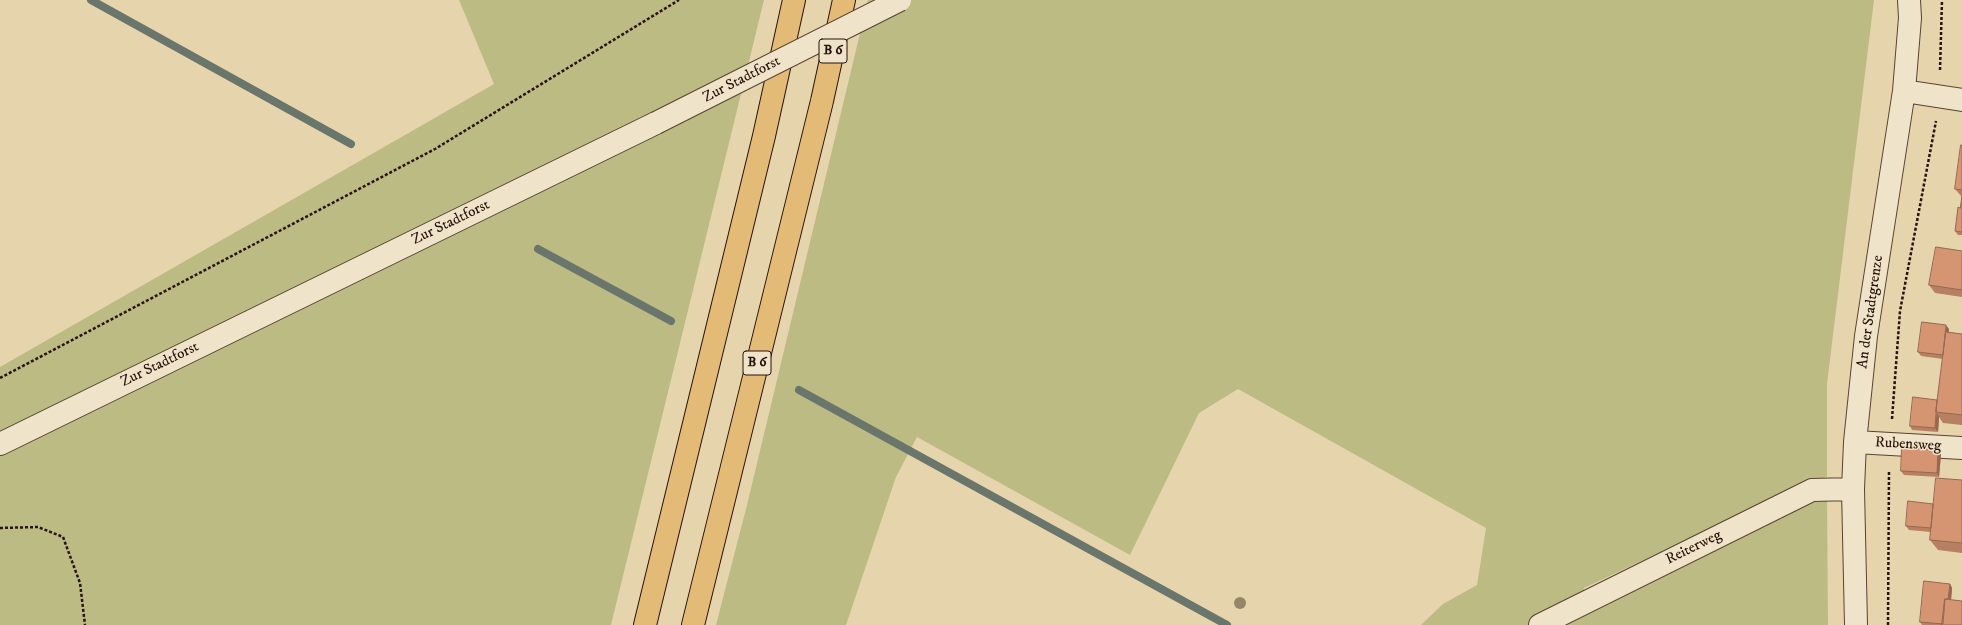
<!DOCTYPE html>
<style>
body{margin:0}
canvas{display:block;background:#e6d4ad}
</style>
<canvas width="1962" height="625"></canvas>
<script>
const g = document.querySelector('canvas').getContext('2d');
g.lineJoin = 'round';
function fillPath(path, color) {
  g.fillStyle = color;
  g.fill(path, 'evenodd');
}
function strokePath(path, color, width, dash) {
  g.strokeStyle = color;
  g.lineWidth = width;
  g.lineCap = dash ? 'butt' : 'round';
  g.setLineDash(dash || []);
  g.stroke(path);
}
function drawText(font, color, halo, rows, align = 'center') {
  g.font = font + ' "IM FELL DW Pica",serif';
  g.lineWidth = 3;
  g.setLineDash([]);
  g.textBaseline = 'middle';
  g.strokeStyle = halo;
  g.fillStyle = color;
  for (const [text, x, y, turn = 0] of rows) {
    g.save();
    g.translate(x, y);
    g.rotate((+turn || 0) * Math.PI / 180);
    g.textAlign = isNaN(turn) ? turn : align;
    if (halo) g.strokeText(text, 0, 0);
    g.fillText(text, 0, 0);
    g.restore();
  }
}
const green = new Path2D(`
 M459 0H764L611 625H0V367L494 84Z
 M868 0H1874L1827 384V477L1810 482 1584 588 1586 608 1764 523 1827 497 1828 625H1421L1443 604 1477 585 1486 528 1238 389 1199 413 1130 555 917 437 896 477 846 625H716L747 505Z`);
const stream = new Path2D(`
 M91 0 351 144
 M538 249 671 321
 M799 390 1227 625`);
const path = new Path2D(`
 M1940 70 1942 0
 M0 378 435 149 679 0
 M1892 419 1900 311 1936 121
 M0 528 38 527 63 537 80 583 85 625
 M1888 625 1889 470`);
const minor = new Path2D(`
 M1904 91 1962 100
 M1855 442 1962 448
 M0 444 656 123
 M1540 625 1812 490 1853 489
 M1856 625 1853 489 1855 442 1866 336 1904 91 1910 18 1909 0`);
const highway = new Path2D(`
 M645 625 764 136 794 0
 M693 625 822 101 844 0`);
const minorBridge = new Path2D(`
 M656 123 900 0`);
const trees = [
 [1240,603]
];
const wall = new Path2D(`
 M1962 145V235H1958L1955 231 1960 208 1962 197 1961 196 1955 189Z
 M1962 251V297L1935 293 1929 285Z
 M1949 329V332L1962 334V425L1943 423 1939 417 1938 432 1912 430 1910 426 1937 400 1943 359 1921 356 1918 352Z
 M1938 450 1941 454 1939 477 1904 475 1901 471Z
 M1962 480V553L1938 550 1930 540 1931 532 1909 530 1906 526Z
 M1950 584 1952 588 1951 600 1962 625H1922L1920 622Z`);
const shadedWall = new Path2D(`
 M1946 325 1949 329 1946 359 1943 355Z
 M1937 413 1939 417 1938 432 1935 428Z
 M1938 450 1941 454 1939 477 1937 473Z
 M1950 584 1952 588 1949 625H1946Z`);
const building = new Path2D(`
 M1961 145H1962V190L1955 189Z
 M1962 196V232L1955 231 1958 207 1960 208Z
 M1936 247 1962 251V290L1929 285Z
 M1922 322 1946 325 1943 355 1918 352Z
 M1946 332 1962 334V415L1936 412Z
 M1913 397 1937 400 1935 428 1910 426Z
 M1902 447 1938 450 1937 473 1901 471Z
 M1936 478 1962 480V543L1930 540Z
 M1908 501 1933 504 1931 528 1906 526Z
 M1924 581 1950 584 1948 599H1945L1943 624 1920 622Z
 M1945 599 1962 601V625H1942Z`);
const shields = [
 [833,51,28],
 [757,363,28]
];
const shieldNames = [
 ["B 6",833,51],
 ["B 6",757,363]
];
const streetNames = [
 ["Zur Stadtforst",742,80,-27],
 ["Zur Stadtforst",451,223,-26],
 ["An der Stadtgrenze",1871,312,-82],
 ["Zur Stadtforst",160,365,-26],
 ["Rubensweg",1908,445,3],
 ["Reiterweg",1694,548,-26]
];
fillPath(green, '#bdbb84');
strokePath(stream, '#6a766b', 8);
strokePath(minor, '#584230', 24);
strokePath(highway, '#281207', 24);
strokePath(path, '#281207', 2.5, [3, 2]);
strokePath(minor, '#efe3ca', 22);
strokePath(highway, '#e3ba76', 22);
strokePath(minorBridge, '#584230', 24, []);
strokePath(minorBridge, '#efe3ca', 22);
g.fillStyle = '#968566';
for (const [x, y] of trees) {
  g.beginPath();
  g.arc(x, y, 6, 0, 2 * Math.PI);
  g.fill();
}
fillPath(wall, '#b88062');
fillPath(shadedWall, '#966850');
fillPath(building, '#d69572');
strokePath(building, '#966850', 1);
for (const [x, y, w] of shields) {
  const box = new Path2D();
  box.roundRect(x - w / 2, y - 12, w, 24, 3);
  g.fillStyle = '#efe3ca';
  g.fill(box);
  strokePath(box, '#281207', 1);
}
drawText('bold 14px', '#281207', null, shieldNames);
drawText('15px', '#281207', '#efe3ca', streetNames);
</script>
